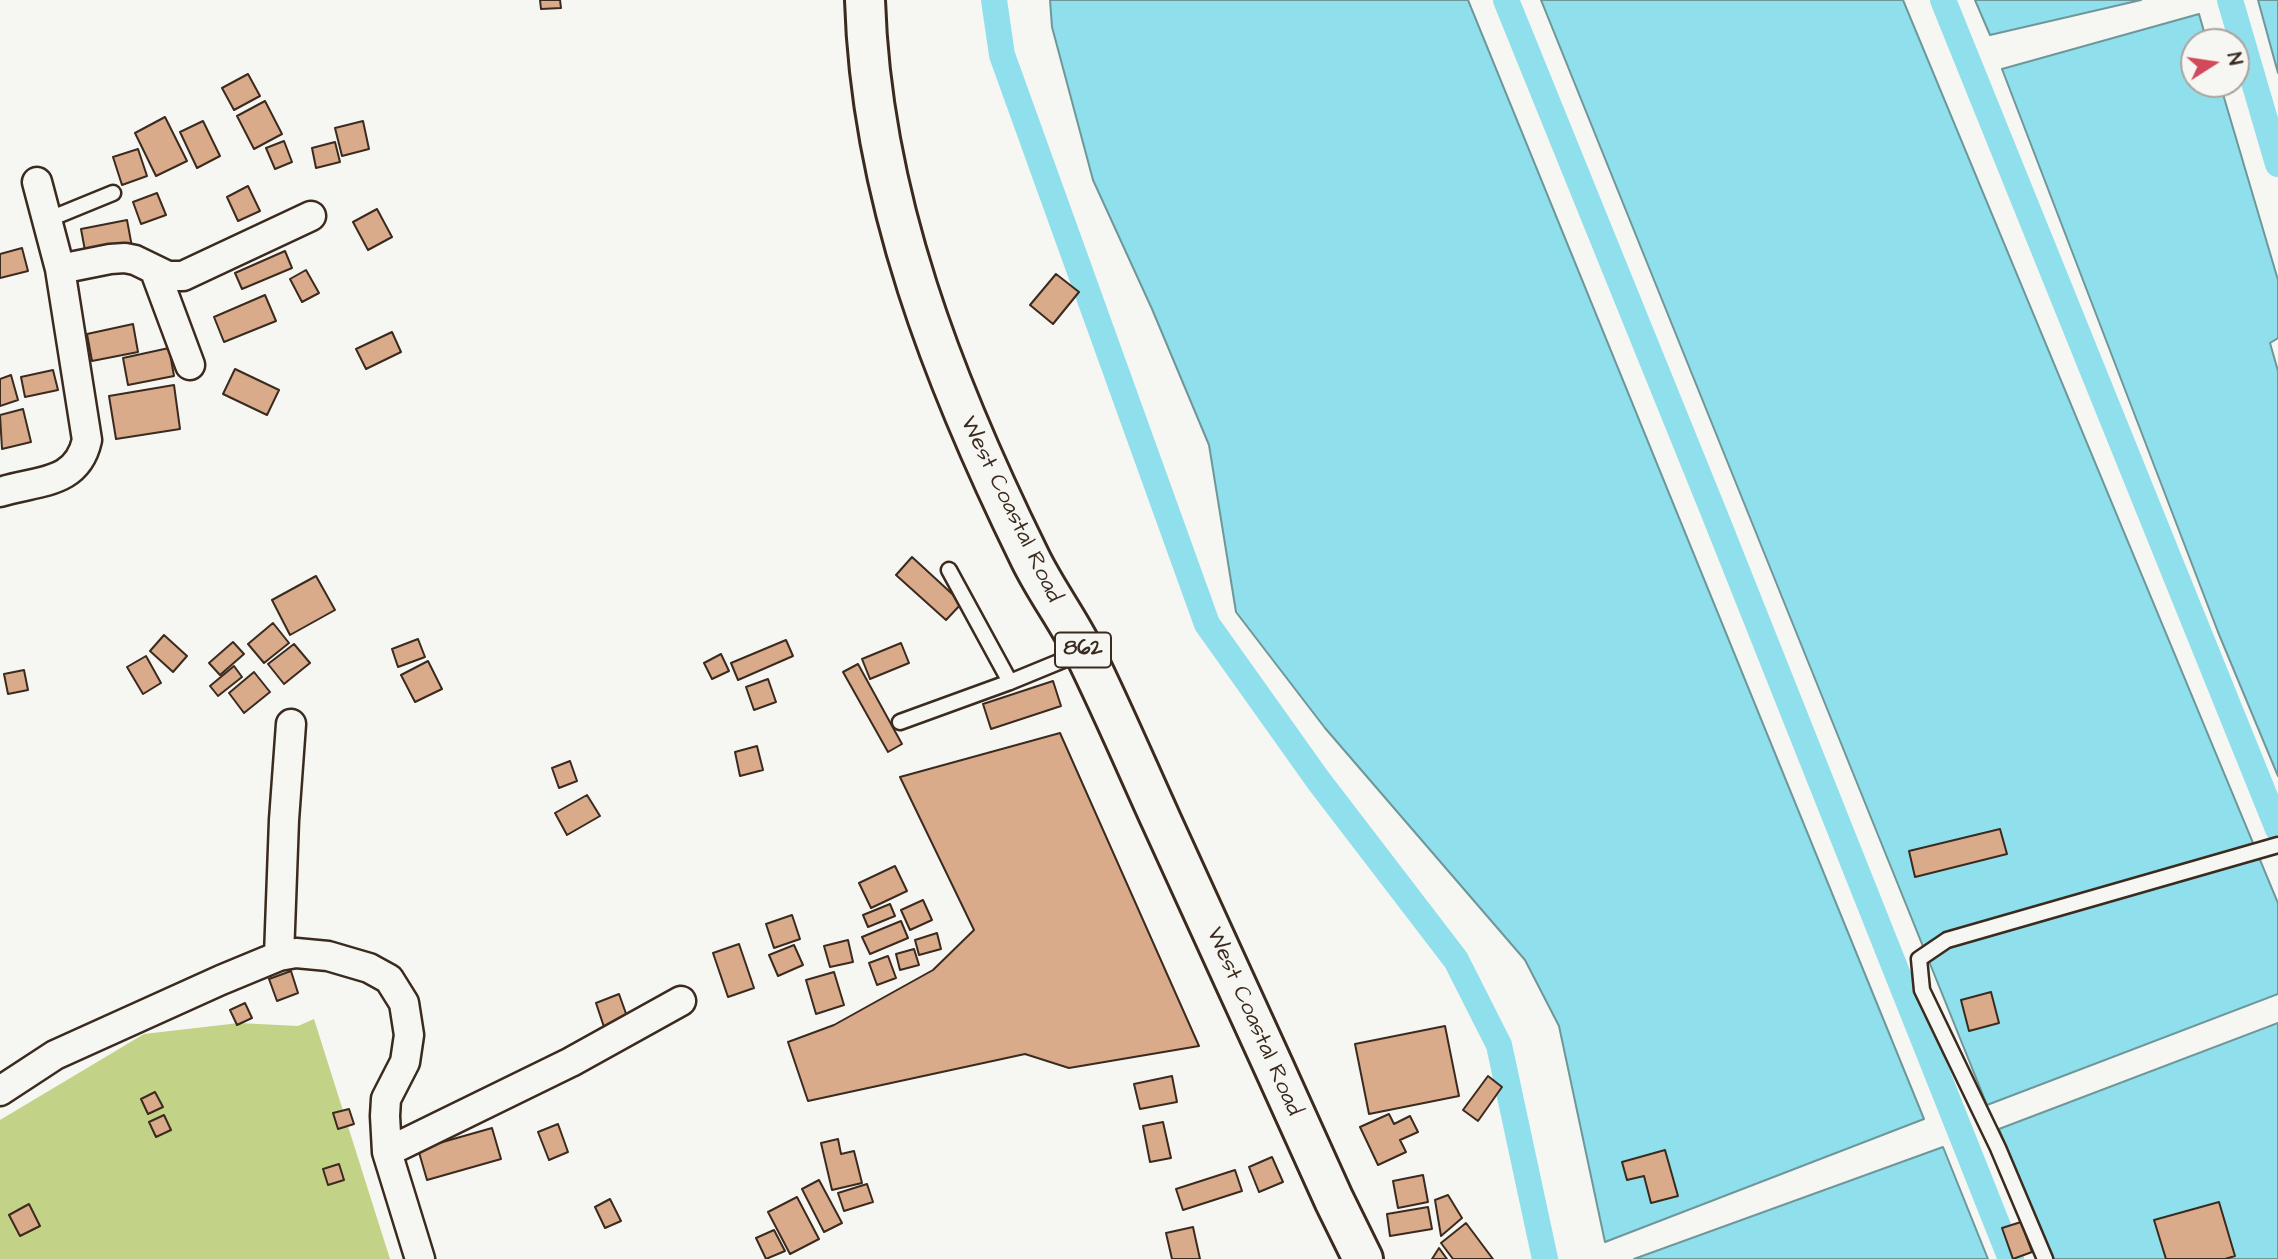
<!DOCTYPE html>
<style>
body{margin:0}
#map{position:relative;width:2278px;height:1259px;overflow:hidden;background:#f6f6f2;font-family:"Architects Daughter",sans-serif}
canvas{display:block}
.north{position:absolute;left:2180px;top:28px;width:70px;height:70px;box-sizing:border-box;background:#f6f6f2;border:2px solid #aba49d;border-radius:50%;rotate:78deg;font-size:19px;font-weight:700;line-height:28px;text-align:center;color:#3b2a1e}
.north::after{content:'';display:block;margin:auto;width:24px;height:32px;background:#d1495b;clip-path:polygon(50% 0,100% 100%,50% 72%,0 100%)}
</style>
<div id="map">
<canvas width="2278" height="1259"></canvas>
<div class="north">N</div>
</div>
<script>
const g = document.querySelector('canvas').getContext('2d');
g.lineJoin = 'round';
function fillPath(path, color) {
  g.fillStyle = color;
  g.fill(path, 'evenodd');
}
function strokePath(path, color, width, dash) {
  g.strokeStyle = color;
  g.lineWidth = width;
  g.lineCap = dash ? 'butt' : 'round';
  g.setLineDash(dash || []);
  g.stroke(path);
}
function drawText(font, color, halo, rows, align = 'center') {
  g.font = font + ' "Architects Daughter",sans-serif';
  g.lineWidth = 5;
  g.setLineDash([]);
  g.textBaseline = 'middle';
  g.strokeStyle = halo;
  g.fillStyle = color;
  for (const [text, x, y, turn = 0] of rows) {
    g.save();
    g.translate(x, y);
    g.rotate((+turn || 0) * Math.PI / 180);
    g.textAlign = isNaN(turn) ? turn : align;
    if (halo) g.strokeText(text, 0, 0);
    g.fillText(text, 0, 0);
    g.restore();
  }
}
const green = new Path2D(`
 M314 1019 390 1259H0V1120L144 1034 239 1023 298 1026Z`);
const water = new Path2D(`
 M1050 0H1468L1924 1119 1605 1242 1559 1026 1525 960 1325 728 1236 612 1209 445 1152 309 1093 180 1052 27Z
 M1541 0H1903L2278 903V994L1987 1105Z
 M1975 0H2141L1990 35Z
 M2258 0H2278V73Z
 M2199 14 2207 42H2194V84H2220L2278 280V338L2270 343 2278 371V776L2218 632 2002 69Z
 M2278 1023V1259H2051L1999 1129Z
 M1943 1147 1988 1259H1634Z`);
const canal = new Path2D(`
 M994 0 1002 55 1207 624 1318 780 1456 960 1499 1045 1545 1259
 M1506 0 1714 513 2011 1259
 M1943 0 2278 829
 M2230 0 2278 164`);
const building = new Path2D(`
 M540 0H560L561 8 541 9Z
 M248 74 260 96 234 110 222 88Z
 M265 101 282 134 254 149 237 116Z
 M165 117 187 161 156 176 135 133Z
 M203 121 220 156 197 168 180 132Z
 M363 121 369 149 342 156 335 128Z
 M284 141 292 162 275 169 266 148Z
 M335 142 340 162 316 168 312 148Z
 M138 149 147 176 122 185 113 157Z
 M248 186 260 211 238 221 227 197Z
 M157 193 166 215 141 224 133 202Z
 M377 209 392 237 368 250 353 222Z
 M127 220 132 247 86 256 81 229Z
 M22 248 28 271 0 278V254Z
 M285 251 292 268 242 289 235 273Z
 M306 270 319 293 302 302 290 279Z
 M1056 274 1079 292 1053 324 1030 305Z
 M265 295 276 321 224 342 214 317Z
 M133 324 138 352 92 361 87 334Z
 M392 332 401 352 366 369 356 349Z
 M169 348 174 376 128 385 123 358Z
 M235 369 279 390 267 415 223 394Z
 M53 370 58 390 25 397 21 377Z
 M11 375 18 400 0 406V379Z
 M174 385 180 429 116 439 109 396Z
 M23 409 31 442 2 449 0 415Z
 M912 557 962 603 946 620 896 575Z
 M316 576 335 610 290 635 272 600Z
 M273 623 289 643 264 663 248 644Z
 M164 635 187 656 173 672 150 651Z
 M418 639 425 657 398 667 392 649Z
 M786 640 793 656 738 680 731 663Z
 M233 642 244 654 220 675 209 663Z
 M901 643 909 663 870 679 862 659Z
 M294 644 310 663 284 684 268 664Z
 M721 654 729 671 712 679 704 663Z
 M146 656 161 683 143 694 127 667Z
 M428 661 442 689 415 702 401 675Z
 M858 664 902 744 888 752 843 672Z
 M234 666 242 677 218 696 210 686Z
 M24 670 28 690 8 694 4 674Z
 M254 672 270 692 244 713 229 693Z
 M768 679 776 702 754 710 746 687Z
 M1053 681 1061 706 991 729 983 704Z
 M1060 733 1199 1046 1069 1068 1025 1054 808 1101 788 1042 834 1025 933 970 974 930 900 777Z
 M757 746 763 770 740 776 735 752Z
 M570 761 577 781 559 788 552 768Z
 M587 795 600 816 567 835 555 813Z
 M2000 829 2007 854 1915 877 1909 851Z
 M895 866 907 891 871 908 859 883Z
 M923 900 932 920 910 930 901 910Z
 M890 904 895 916 868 927 863 915Z
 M792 915 800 939 774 948 766 924Z
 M901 921 908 938 870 954 862 937Z
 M937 933 941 949 919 955 915 940Z
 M848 940 853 962 830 967 824 946Z
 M739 944 754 988 728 997 713 953Z
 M794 945 803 965 778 976 769 955Z
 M914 949 919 965 900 970 896 954Z
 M888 956 896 978 877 985 869 963Z
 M291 971 298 993 277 1001 269 979Z
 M834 972 844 1005 816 1014 806 980Z
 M1991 992 1999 1023 1969 1031 1961 1000Z
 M619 994 629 1022 605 1030 596 1003Z
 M245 1003 252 1018 237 1025 230 1010Z
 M1445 1026 1459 1096 1369 1114 1355 1044Z
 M1172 1076 1177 1102 1140 1109 1134 1084Z
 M1488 1076 1502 1087 1478 1121 1463 1110Z
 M155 1092 163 1107 148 1114 141 1099Z
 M349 1109 354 1124 338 1129 333 1113Z
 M1389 1114 1394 1124 1410 1116 1418 1132 1400 1140 1406 1152 1378 1165 1360 1127Z
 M164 1115 171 1130 156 1137 149 1122Z
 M1163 1122 1171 1158 1150 1162 1143 1126Z
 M558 1124 568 1152 549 1160 538 1132Z
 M492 1128 501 1159 427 1180 418 1149Z
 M838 1139 841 1154 854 1151 862 1183 832 1190 821 1143Z
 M1665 1150 1678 1196 1651 1203 1644 1176 1627 1180 1622 1162Z
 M1272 1157 1283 1182 1259 1192 1249 1167Z
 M339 1164 344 1180 328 1185 323 1169Z
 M1235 1170 1242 1191 1183 1210 1176 1189Z
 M1423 1175 1428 1202 1398 1208 1393 1181Z
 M819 1180 842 1223 824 1232 802 1189Z
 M867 1184 873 1202 844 1211 838 1193Z
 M1448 1195 1462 1218 1441 1236 1435 1200Z
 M797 1197 819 1239 790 1254 768 1212Z
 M610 1199 621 1221 605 1228 595 1207Z
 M2219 1202 2235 1256 2225 1259H2166L2154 1220Z
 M29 1204 40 1226 20 1236 9 1215Z
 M1428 1207 1432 1229 1390 1236 1387 1214Z
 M2021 1222 2032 1252 2013 1259 2002 1228Z
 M1466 1223 1493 1259H1453L1441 1243Z
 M1193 1227 1200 1259H1172L1166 1233Z
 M774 1230 785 1251 766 1259 756 1238Z
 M1439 1248 1447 1259H1432Z`);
const lane = new Path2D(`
 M47 220 113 193
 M949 570 1010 682
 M900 722 1010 682 1083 652
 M2045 1259 1998 1148 1922 990 1919 959 1947 940 2278 845`);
const street = new Path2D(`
 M60 269 110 259 125 258 135 260 168 276H183L311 216
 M155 271 190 365
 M0 492C38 480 77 485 87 440L60 269 37 182
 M279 956 284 820 291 724
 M0 1091 55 1055 221 980 279 956 296 953 328 956 369 968 389 979 404 1003 409 1035 405 1062 386 1099 385 1116 387 1152 420 1259
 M387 1152 571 1062 681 1001`);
const primary = new Path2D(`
 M865 0C871 198 944 383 1030 558 1046 591 1069 621 1085 654 1112 709 1136 765 1161 820 1219 947 1277 1073 1334 1200L1363 1259`);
const shields = [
 [1083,650,56]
];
const shieldNames = [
 ["862",1083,650]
];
const streetNames = [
 ["West Coastal Road",1010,510,64],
 ["West Coastal Road",1253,1022,66]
];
fillPath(green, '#c2d286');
fillPath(water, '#90dfed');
strokePath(water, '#6e979a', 2);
strokePath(canal, '#90dfed', 26);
fillPath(building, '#daab8b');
strokePath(building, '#3b2a1e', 2);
strokePath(lane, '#3b2a1e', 19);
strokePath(street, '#3b2a1e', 33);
strokePath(primary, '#3b2a1e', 44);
strokePath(lane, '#f6f6f2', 14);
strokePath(street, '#f6f6f2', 28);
strokePath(primary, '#f6f6f2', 38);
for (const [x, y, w] of shields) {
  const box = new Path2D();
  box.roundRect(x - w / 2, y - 17.5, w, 35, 5);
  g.fillStyle = '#f6f6f2';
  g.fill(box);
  strokePath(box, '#3b2a1e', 2);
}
drawText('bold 21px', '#3b2a1e', null, shieldNames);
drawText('23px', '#3b2a1e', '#f6f6f2', streetNames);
</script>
